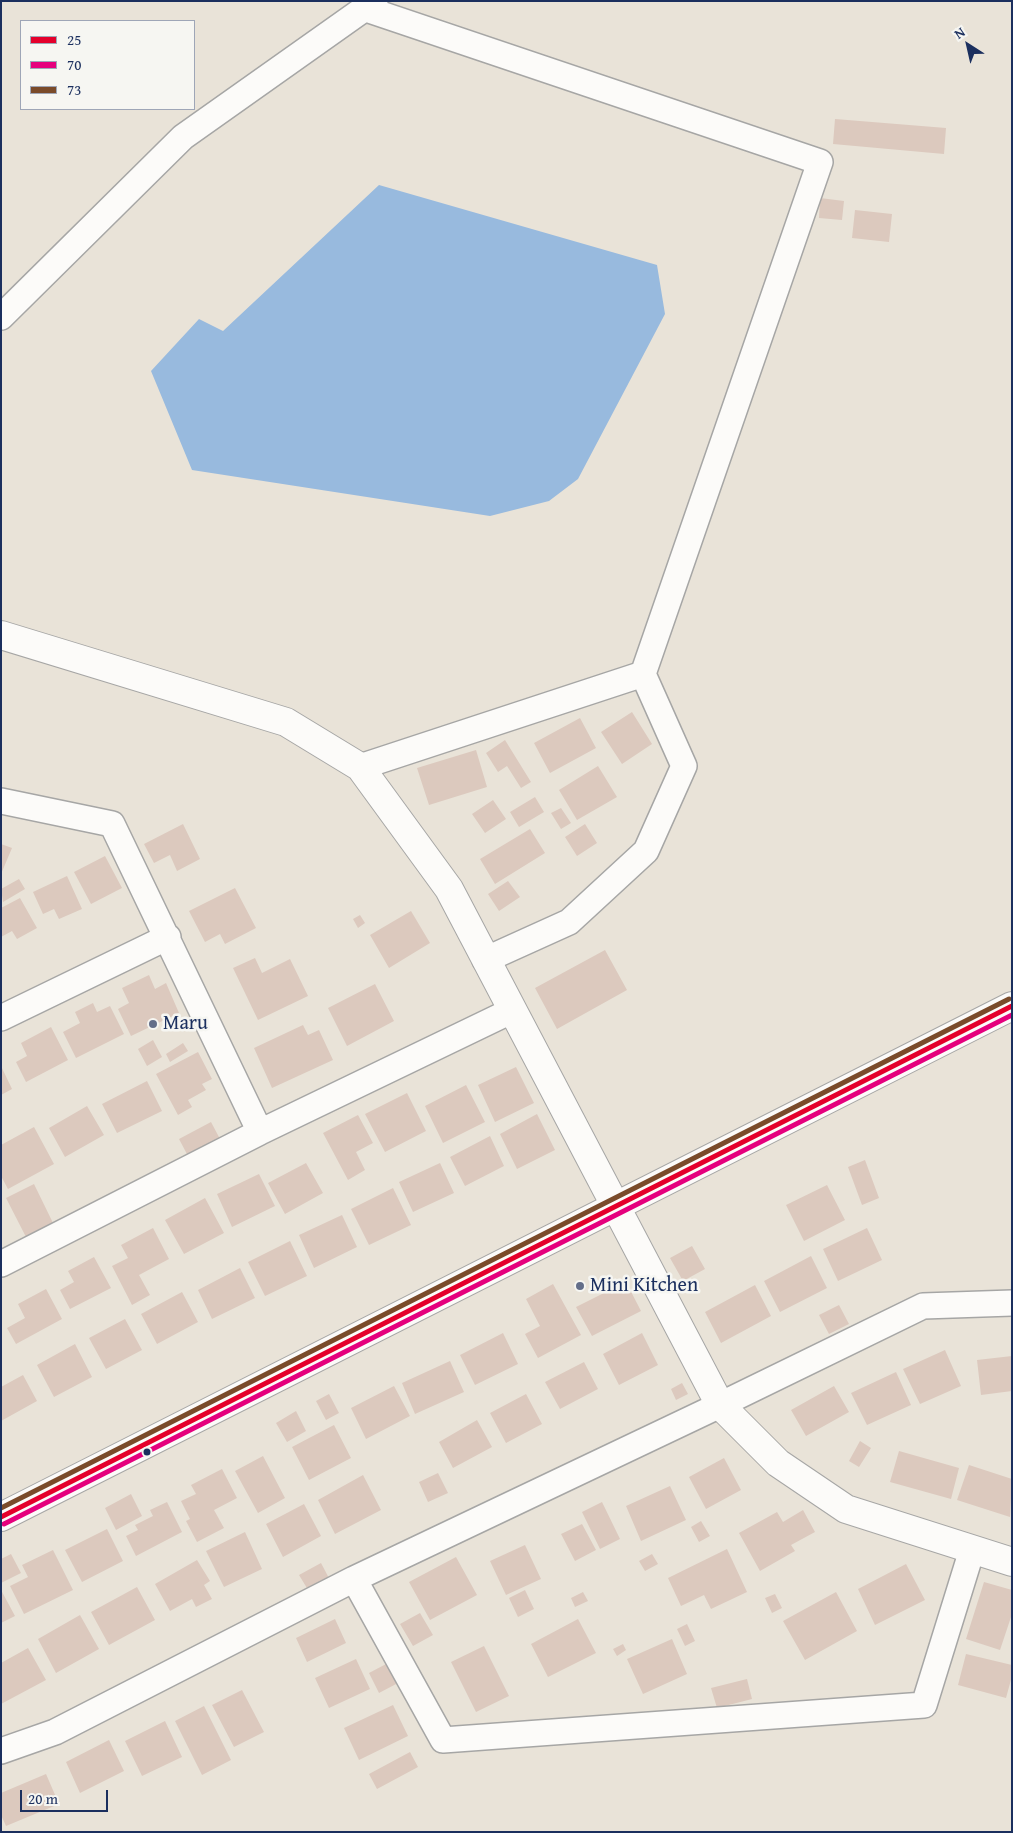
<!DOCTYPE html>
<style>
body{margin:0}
#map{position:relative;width:1013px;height:1833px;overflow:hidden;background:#e9e3d8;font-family:"Gentium Book Plus",serif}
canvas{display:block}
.frame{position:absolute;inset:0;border:2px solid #1b2f5e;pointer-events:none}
.legend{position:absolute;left:20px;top:20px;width:175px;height:90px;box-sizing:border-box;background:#f6f6f2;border:1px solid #9ea6b7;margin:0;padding:6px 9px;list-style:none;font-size:15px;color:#1b2f5e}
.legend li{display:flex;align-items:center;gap:10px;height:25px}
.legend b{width:25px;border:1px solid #9ea6b7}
.north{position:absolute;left:943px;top:20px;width:50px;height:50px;-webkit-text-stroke:4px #f6f6f2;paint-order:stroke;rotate:325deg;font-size:14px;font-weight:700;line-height:20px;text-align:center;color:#1b2f5e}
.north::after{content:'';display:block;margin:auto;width:18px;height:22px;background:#1b2f5e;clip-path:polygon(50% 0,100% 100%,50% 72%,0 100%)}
.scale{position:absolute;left:20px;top:1790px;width:88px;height:22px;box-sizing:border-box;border:2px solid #1b2f5e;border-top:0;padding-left:6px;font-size:15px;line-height:18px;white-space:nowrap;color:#1b2f5e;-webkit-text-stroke:4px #f6f6f2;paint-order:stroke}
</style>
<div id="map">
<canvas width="1013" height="1833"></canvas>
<div class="frame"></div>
<ul class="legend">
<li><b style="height:6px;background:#e4002b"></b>25</li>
<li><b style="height:6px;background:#e5007d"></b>70</li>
<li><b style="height:6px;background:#7a4b2a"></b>73</li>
</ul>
<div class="north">N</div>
<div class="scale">20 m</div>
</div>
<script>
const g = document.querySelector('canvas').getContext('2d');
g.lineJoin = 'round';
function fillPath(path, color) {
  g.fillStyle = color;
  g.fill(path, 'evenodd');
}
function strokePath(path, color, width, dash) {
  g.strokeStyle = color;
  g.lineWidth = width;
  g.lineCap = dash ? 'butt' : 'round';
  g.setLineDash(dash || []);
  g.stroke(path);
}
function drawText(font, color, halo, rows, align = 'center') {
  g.font = font + ' "Gentium Book Plus",serif';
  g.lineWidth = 5;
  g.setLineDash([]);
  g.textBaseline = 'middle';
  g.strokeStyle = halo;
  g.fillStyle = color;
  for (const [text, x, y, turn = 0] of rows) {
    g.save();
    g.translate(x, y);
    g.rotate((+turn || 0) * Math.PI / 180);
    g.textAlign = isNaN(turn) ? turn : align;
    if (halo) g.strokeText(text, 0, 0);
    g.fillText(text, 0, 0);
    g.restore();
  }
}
const water = new Path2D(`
 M379 185 657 265 665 314 578 479 549 501 490 516 192 470 151 371 199 319 223 331Z`);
const building = new Path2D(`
 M835 119 946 128 944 154 833 144Z
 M820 198 844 201 842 220 819 218Z
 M855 210 892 214 889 242 852 238Z
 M632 712 652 744 622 764 601 732Z
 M580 718 596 748 550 773 534 743Z
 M505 740 531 782 521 788 507 766 498 772 486 753Z
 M476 750 487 787 429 805 417 768Z
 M598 766 617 797 577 820 559 790Z
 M535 797 544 812 519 827 510 812Z
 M493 800 506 819 485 833 472 814Z
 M561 808 571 823 561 829 551 813Z
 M183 824 200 859 177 871 170 855 154 863 144 844Z
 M585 824 597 843 577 856 565 837Z
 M530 829 545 853 495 884 480 859Z
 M1 844 12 848 1 874Z
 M105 856 122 888 91 904 74 872Z
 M67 876 82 909 59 919 54 909 43 914 33 892Z
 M19 879 25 889 3 902 1 889Z
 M508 881 520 897 499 911 488 894Z
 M235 888 256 928 225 944 220 934 205 942 189 911Z
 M20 898 37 928 17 939 12 931 1 937V908Z
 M411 911 430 943 389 968 370 935Z
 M360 915 365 923 358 928 353 919Z
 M605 950 627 990 557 1029 535 988Z
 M255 958 262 973 290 959 308 996 258 1020 233 968Z
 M149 975 155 989 166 983 179 1013 131 1036 118 1009 129 1003 122 988Z
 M375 984 394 1021 347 1046 328 1008Z
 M93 1003 97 1012 110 1006 124 1034 76 1058 63 1032 80 1023 75 1012Z
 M303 1025 308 1035 319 1030 333 1060 272 1088 254 1048Z
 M51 1027 68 1060 26 1082 16 1062 27 1056 21 1043Z
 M153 1040 162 1057 147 1066 138 1049Z
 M183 1043 188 1051 170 1062 166 1054Z
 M198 1052 212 1079 202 1084 206 1090 188 1100 192 1107 178 1115 156 1074Z
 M1 1066 12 1089 1 1095Z
 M516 1067 534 1103 495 1122 478 1085Z
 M147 1081 162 1111 117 1133 102 1104Z
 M466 1085 485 1122 443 1143 425 1106Z
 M407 1093 426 1131 385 1152 365 1114Z
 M87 1106 104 1135 65 1157 49 1128Z
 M537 1114 555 1150 517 1169 500 1134Z
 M358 1115 373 1143 356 1152 365 1170 348 1180 323 1133Z
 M211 1122 220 1139 188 1156 179 1139Z
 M34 1127 54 1164 8 1189 1 1176V1145Z
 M490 1136 504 1166 465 1186 450 1157Z
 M865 1160 879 1198 862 1205 848 1167Z
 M306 1163 323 1193 285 1214 268 1183Z
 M440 1163 454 1193 413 1212 399 1182Z
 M259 1174 275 1206 232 1227 217 1194Z
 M34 1184 53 1223 26 1237 6 1198Z
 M827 1185 845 1220 804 1241 786 1205Z
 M393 1188 411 1225 369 1245 351 1209Z
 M205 1198 224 1233 184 1254 165 1220Z
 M342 1215 357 1247 314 1268 299 1235Z
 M153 1228 169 1259 139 1275 150 1295 132 1305 112 1266 128 1258 121 1245Z
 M867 1228 882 1260 838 1281 823 1249Z
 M290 1241 307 1276 265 1296 248 1262Z
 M692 1246 705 1269 683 1281 670 1258Z
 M811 1256 827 1288 780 1312 764 1281Z
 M94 1257 111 1288 70 1309 60 1290 74 1282 68 1271Z
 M240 1268 255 1298 212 1319 198 1290Z
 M626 1282 641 1311 592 1336 576 1307Z
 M553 1284 581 1335 538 1358 525 1334 540 1326 526 1299Z
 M755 1285 771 1316 721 1343 705 1312Z
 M46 1289 62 1319 16 1344 7 1328 25 1318 18 1304Z
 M182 1292 198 1322 157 1344 141 1314Z
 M839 1305 849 1324 829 1334 819 1315Z
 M125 1319 142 1350 106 1369 89 1338Z
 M503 1333 518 1364 475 1385 460 1355Z
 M642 1333 658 1365 619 1385 603 1354Z
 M75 1344 92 1377 54 1397 37 1365Z
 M945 1350 961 1386 920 1404 903 1369Z
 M1012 1356V1391L981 1395 977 1360Z
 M450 1361 464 1392 415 1414 402 1383Z
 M584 1362 598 1389 560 1409 545 1382Z
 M896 1372 911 1405 867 1425 851 1393Z
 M23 1375 37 1401 1 1421V1387Z
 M682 1383 688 1394 676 1400 671 1389Z
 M394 1386 410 1416 366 1439 351 1408Z
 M834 1386 849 1412 806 1436 791 1410Z
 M329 1394 339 1413 326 1420 316 1401Z
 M526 1394 542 1424 506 1443 490 1413Z
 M296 1411 306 1431 287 1442 276 1423Z
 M477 1420 492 1447 453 1468 439 1442Z
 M334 1425 351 1458 309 1480 292 1447Z
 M860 1441 871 1448 859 1467 849 1461Z
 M899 1451 959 1468 951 1499 890 1482Z
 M263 1456 285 1498 258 1513 235 1471Z
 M724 1458 741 1490 706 1509 689 1477Z
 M969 1465 1012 1479 1010 1517 957 1500Z
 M222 1469 237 1498 214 1510 224 1528 197 1542 186 1521 190 1519 181 1501 196 1494 191 1485Z
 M438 1473 448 1493 428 1502 419 1482Z
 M363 1475 381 1510 335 1534 318 1500Z
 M670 1486 686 1520 641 1541 626 1506Z
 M131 1494 142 1516 116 1530 105 1508Z
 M167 1502 182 1532 136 1556 126 1536 138 1530 135 1525 153 1516 150 1510Z
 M602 1502 620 1539 600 1549 582 1512Z
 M304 1504 321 1536 283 1557 266 1524Z
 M803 1510 815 1532 791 1545 795 1551 760 1571 739 1533 777 1512 783 1522Z
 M701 1521 710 1536 699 1542 691 1527Z
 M582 1524 596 1550 575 1561 561 1534Z
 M107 1529 123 1561 82 1582 65 1550Z
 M245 1532 262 1569 224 1587 206 1551Z
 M525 1545 541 1579 506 1595 490 1561Z
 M727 1549 747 1592 711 1609 704 1595 681 1606 668 1578Z
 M53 1550 73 1590 24 1614 10 1586 28 1577 22 1565Z
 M11 1554 21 1573 1 1583V1559Z
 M652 1554 658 1564 645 1571 639 1561Z
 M456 1557 477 1595 430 1620 409 1582Z
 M197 1560 210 1581 204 1585 212 1599 196 1607 192 1599 170 1611 155 1584Z
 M321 1563 331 1582 310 1593 299 1575Z
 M906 1564 925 1600 875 1625 858 1589Z
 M984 1582 1012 1590V1614L1000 1650 966 1639Z
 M137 1587 155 1620 109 1645 91 1612Z
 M1 1590 15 1616 1 1623Z
 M525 1590 534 1609 518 1617 509 1598Z
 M583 1592 588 1601 575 1607 571 1598Z
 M836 1592 857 1631 805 1660 783 1621Z
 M775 1594 782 1608 772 1613 765 1598Z
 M420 1613 433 1635 413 1646 400 1624Z
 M80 1615 99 1649 56 1673 38 1639Z
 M335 1619 346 1643 307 1662 296 1638Z
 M578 1619 596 1653 548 1677 531 1644Z
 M687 1624 695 1641 685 1646 677 1629Z
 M672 1639 687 1674 643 1694 627 1659Z
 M623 1644 626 1650 617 1656 613 1649Z
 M484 1646 509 1696 476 1712 451 1662Z
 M28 1648 46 1680 1 1704V1663Z
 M966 1654 1012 1665V1676L1006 1698 958 1685Z
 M356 1659 370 1689 329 1708 315 1678Z
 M388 1663 398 1683 379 1693 369 1673Z
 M747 1679 752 1699 717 1708 711 1688Z
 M242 1690 264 1732 234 1747 212 1705Z
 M393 1705 408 1736 359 1760 344 1728Z
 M204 1706 231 1760 202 1775 175 1721Z
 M165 1721 182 1757 142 1776 125 1741Z
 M109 1740 124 1771 80 1793 66 1762Z
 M410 1752 418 1767 377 1789 369 1774Z
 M46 1774 59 1804 6 1826 1 1815V1793Z`);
const minor = new Path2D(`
 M366 9 820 162 643 674 684 766 646 851 569 922 485 960
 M1 317 183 137 375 1
 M360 767 643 674
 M1 801 112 824 260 1132
 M1 1018 168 937
 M1 1264 260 1132 511 1011
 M354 1579 443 1740 924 1705 972 1550
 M1 1751 55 1732 354 1579 720 1405 923 1306 1012 1303`);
const tertiary = new Path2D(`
 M1 635 286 722 360 767 449 889 720 1405 778 1463 846 1509 1012 1562
 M1 1517 1012 1006`);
const bus1 = new Path2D(`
 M1 1517 1012 1006`);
const bus2 = new Path2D(`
 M4 1524 1012 1015`);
const bus3 = new Path2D(`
 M1 1508 1009 999`);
const markers = [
 [153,1024,5,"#636e89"],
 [580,1286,5,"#636e89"],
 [147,1452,4.5,"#1b2f5e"]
];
const poiNames = [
 ["Maru",163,1024],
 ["Mini Kitchen",590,1286]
];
fillPath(water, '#98bade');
fillPath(building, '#dcc9be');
strokePath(minor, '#a6a6a5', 28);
strokePath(tertiary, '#a6a6a5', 30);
strokePath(minor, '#fcfbf9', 25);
strokePath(tertiary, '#fcfbf9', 28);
strokePath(bus1, '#e4002b', 5);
strokePath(bus2, '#e5007d', 5);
strokePath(bus3, '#7a4b2a', 5);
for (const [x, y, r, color] of markers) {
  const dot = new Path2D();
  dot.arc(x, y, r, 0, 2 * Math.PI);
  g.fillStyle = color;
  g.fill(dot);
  strokePath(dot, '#f6f6f2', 2);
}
drawText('20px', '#1b2f5e', '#f6f6f2', poiNames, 'left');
</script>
